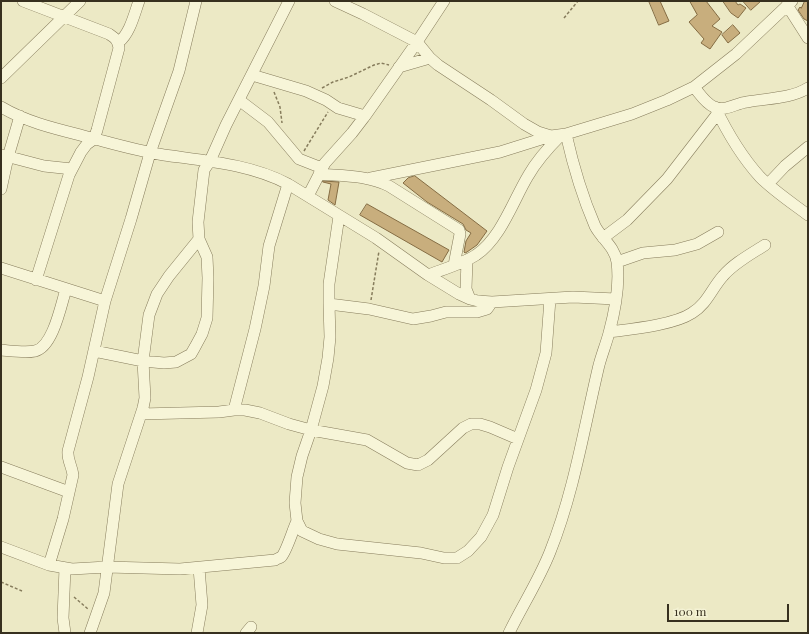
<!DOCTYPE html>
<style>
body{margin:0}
#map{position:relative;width:809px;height:634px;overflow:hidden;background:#ece9c5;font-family:"Playfair Display",serif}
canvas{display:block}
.frame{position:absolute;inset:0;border:2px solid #37301f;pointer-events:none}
.scale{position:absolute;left:667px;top:604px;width:122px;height:18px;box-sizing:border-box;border:2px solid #37301f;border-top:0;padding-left:5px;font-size:12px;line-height:14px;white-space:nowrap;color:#37301f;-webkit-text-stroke:3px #f4f2d4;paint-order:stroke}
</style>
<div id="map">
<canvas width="809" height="634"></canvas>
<div class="frame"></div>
<div class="scale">100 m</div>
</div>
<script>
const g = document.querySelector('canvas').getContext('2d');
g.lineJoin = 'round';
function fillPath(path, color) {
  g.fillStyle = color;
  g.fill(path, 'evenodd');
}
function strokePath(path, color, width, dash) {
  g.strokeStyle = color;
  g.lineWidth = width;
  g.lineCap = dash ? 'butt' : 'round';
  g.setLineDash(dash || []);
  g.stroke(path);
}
const building = new Path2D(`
 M649 1H660L669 21 659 25Z
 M690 1H706L720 19 712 26 722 32 710 49 701 43 704 39 689 22 697 15Z
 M723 1H735L738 5 740 4 746 8 738 18 731 13Z
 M743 1H761L751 10Z
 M805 1H808V21L804 19 798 10 800 7 801 8Z
 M733 25 740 33 728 43 722 35Z
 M415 176 487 231 477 245 467 252 465 253 464 252 466 241 471 233 466 230 463 224 427 202 403 183 408 178Z
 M323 181 339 182 335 205 328 200 331 184 323 182Z
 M367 204 449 250 442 262 360 215Z`);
const path = new Path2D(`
 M564 18 578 1
 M322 88 333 82 349 77 374 65 381 63 389 65
 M274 92 280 107 282 123
 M304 151 328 112
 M371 300 379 251
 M1 582 22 591
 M74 597 88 609`);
const minor = new Path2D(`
 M23 1 109 34C115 38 118 40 119 48L97 130 94 139 87 144 81 152 69 175 36 280
 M335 1 363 14 417 42 430 58 438 65 491 100 524 124 538 132 551 136 566 134 632 114 667 100 694 87 736 54 792 1
 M787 5 808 38
 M119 42C130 33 134 15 139 1
 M399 67 430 58
 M252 75 306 91 326 100 338 108 365 116
 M1 78 80 1
 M694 87C700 94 705 103 714 107 725 112 736 103 747 102 768 98 790 99 808 88
 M239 100 268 122 299 159 322 168
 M1 107C26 122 56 129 84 136 111 143 137 151 164 155 206 161 250 164 288 184L376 238 428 275 459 294 470 299 478 301 492 302 573 297 616 299
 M715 107C727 132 741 156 760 177 774 191 792 203 808 215
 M2 155 44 166 72 169
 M319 174C343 176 367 175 389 186L459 230 460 234 454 265
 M371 178 500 152 551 136
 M768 184 785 166 808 147
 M1 189 8 157 20 116
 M308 196 325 163 352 133 365 116 417 42 444 1
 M339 216 329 284V304L330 337 328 358 323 386 311 430 302 456 297 477 295 503 297 521 302 531 319 539 337 544 421 553 444 558H457L468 551 481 537 493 515 508 467 536 390 546 353 550 299
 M603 238 627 220 667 179 718 113
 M467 260 466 289 470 299
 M617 262 643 253 675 250 697 244 718 232
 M1 268 105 301
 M428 275C444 269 462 264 476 255 501 238 513 201 528 176 537 160 548 148 561 135
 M329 304 369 309 413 319 431 316 446 312H477L487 309 492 302
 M609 332C632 329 674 325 692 313 707 304 712 288 723 276 734 263 751 254 765 245
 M1 350C12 351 25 353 35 351 53 347 61 305 66 289
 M94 351 143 361 164 363 176 362 191 354 195 347 202 334 207 318 208 278 207 257 199 239 198 222 204 170 210 161 226 125 289 1
 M234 410 255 329 264 286 269 246 288 184
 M141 414 219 412 234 410H245L260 413 289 424 311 430 367 440 407 463 418 465 428 460 463 428 471 424H480L490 427 518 439
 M1 467 69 492
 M1 547 49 565 72 569 107 567 180 569 275 560C276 559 280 558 281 557 286 553 293 529 297 521
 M49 565 63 519 73 475C72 466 67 460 68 451L88 377 105 301 131 219 150 153 179 71 196 1
 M65 568 63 618 65 633
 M90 633 104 593 118 484 143 408 145 398 143 361 149 315 157 294 169 276 199 239
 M197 633 202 605 199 568
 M246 633 251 627
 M509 633C522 606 539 580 550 552 574 492 584 428 599 365 602 354 606 344 609 333 615 311 620 285 617 262 615 247 601 238 595 226 582 196 573 165 566 134`);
fillPath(building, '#c8ae7d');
strokePath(building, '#846c43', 1);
strokePath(minor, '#867c5c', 12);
strokePath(path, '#867c5c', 1.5, [3, 2]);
strokePath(minor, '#f7f5d8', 11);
</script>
